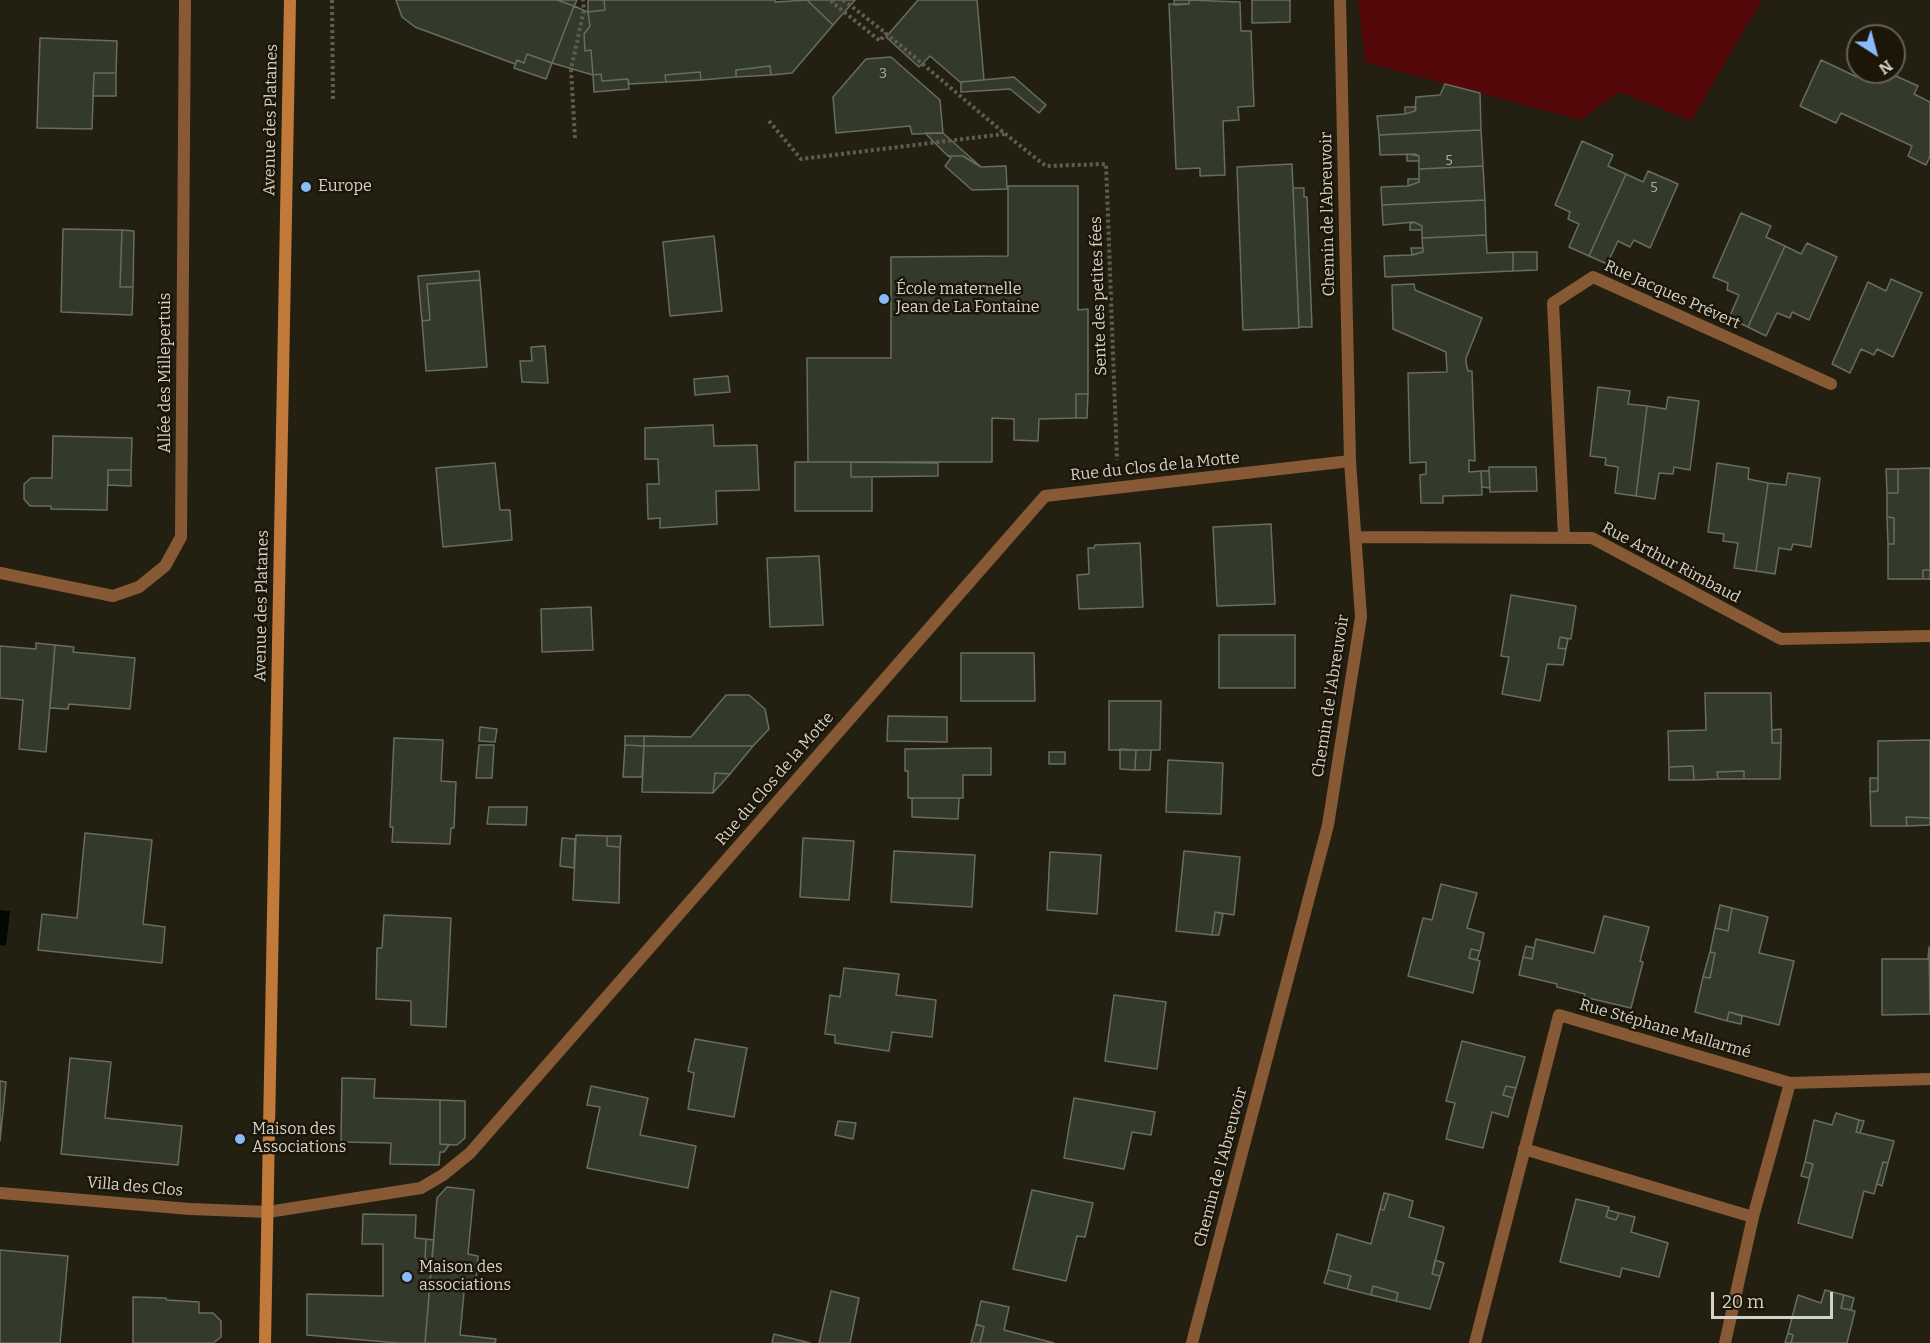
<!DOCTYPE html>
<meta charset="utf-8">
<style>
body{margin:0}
#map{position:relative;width:1930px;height:1343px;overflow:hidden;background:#242011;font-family:Bitter,serif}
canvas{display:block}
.north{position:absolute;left:1846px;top:24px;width:60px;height:60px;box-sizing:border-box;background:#1b1608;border:2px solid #656155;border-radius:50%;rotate:144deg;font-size:16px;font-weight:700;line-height:24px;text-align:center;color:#d5d2c9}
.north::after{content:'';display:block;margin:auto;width:21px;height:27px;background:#89bafc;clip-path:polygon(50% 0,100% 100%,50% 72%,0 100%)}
.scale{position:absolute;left:1711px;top:1292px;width:122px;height:27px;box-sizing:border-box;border:3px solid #d5d2c9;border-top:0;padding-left:8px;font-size:18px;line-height:21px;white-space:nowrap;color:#d5d2c9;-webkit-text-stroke:4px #1b1608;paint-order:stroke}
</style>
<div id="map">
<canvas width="1930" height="1343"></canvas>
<div class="north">N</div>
<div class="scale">20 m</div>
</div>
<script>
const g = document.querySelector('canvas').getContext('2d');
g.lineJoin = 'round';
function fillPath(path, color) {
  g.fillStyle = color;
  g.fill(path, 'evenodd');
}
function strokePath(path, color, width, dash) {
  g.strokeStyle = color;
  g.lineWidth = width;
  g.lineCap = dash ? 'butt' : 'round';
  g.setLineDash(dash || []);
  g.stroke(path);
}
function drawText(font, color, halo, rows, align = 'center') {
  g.font = font + ' Bitter,serif';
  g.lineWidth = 5;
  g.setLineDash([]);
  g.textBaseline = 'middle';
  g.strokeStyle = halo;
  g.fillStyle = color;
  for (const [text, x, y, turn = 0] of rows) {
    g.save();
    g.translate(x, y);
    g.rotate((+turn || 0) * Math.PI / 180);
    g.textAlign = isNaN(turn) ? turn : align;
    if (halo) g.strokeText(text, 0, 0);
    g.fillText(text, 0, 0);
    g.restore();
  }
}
const green = new Path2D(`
 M1358 0H1762L1691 121 1620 92 1580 120 1365 62Z`);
const water = new Path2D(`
 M0 910 10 911 6 946 0 945Z`);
const building = new Path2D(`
 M396 0H557L574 6 552 63 527 54 524 63 517 60 515 64 415 27 402 17Z
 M557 0H577L574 6Z
 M588 0H604L605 10 588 12Z
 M604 0H775V2L807 0 833 25 792 73 771 75 770 66 736 70V77L701 80 700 72 665 75 666 82 629 84 628 79 602 81 601 74 593 75 591 50 585 51 584 34 590 26 588 12 605 10Z
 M807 0H855L833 25Z
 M918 0H977L984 80 960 82 930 56 919 67 886 37Z
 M1174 0H1189V4L1174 5Z
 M1189 0 1240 2 1241 31H1251L1254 106 1238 107 1239 120 1223 121 1225 175 1200 176V168L1176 169 1169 4H1189Z
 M1252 0H1290V22L1252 23Z
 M574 6 588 12 590 26 584 34 585 51 591 50 593 75 552 63Z
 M40 38 117 41 116 73H94L92 129 37 128Z
 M527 54 552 63 546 79 514 68 517 60 524 63Z
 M891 57 940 100 943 133 912 134 910 126 836 133 833 97 866 59Z
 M1821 60 1857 77 1859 72H1868L1882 78 1884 72H1887L1918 86 1914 94 1930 102V156L1926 165 1908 156 1912 146 1841 113 1836 123 1800 106Z
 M770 66 771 75 736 77V70Z
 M700 72 701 80 666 82 665 75Z
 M94 73H116V96H93Z
 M601 74 602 81 628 79 629 89 594 92 593 75Z
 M1014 77 1046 105 1039 113 1010 89 961 92V82Z
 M1445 84 1480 93 1481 130 1379 135 1377 116 1405 114 1415 111 1416 97 1440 95Z
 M1405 107H1416L1415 111 1405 114Z
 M1481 130 1483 166 1419 169V156L1415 154 1380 155 1379 135Z
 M925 133H943L981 167 963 156H948Z
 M1582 141 1613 155 1608 166 1626 174 1589 256 1569 247 1579 224 1568 219 1570 212 1555 205Z
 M1407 154 1419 156V161H1407Z
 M948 156H963L981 167 1006 166 1007 189 972 190 945 166 951 158Z
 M1292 164 1299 328 1243 330 1237 167Z
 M1483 166 1485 200 1382 205 1381 187 1408 186 1419 182V169Z
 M1648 171 1678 184 1650 248 1634 240 1630 247 1618 241 1607 264 1589 256 1626 174 1643 182Z
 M1408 179H1419V182L1408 186Z
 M1008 186H1078V310L1088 309V394H1076V418L1039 419 1038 441 1014 440V419L992 418V462H808L807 358H891V257L1008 256Z
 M1293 188H1304V197H1307L1312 327H1299Z
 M1485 200 1486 235 1422 238V226L1414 222 1383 225 1382 205Z
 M1741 213 1771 226 1766 237 1785 246 1748 327 1729 318 1739 295 1727 290 1728 283 1713 277Z
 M1414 222 1422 226V230H1410V224Z
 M63 229 122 230 120 287H133L132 315 61 312Z
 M122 230 134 231 133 287H120Z
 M1486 235 1487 253 1513 252V271L1385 277 1384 256 1412 255 1423 252 1422 238Z
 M714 236 722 311 670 316 663 242Z
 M1807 243 1837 257 1809 320 1792 312 1790 318 1777 313 1766 336 1748 327 1785 246 1801 254Z
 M1411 248H1423V252L1412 255Z
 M1513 252H1537V270L1513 271Z
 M479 271 480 280 427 284 430 320 422 321 418 276Z
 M1891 279 1922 293 1893 357 1877 349 1874 355 1861 349 1850 373 1832 364 1868 282 1886 291Z
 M480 280 487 367 426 371 422 321 430 320 427 284Z
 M1414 284 1415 290 1482 318 1466 358V363L1468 371H1472L1475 461 1469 460V472L1481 471 1482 495 1443 496V503H1421L1420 475 1426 474V462L1410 463 1408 373 1447 372 1446 352 1393 329 1392 285Z
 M545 346 548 383 522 382 520 361H532L531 347Z
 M728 376 730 392 695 395 694 379Z
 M1598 387 1630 391 1628 404 1647 406 1636 496 1615 493 1618 467 1605 465 1606 458 1590 456Z
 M1076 394H1088L1087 418H1076Z
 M1668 397 1699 401 1690 470 1674 467 1673 474 1659 473 1655 499 1636 496 1647 406 1666 409Z
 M713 425 714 446 757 445 759 490 716 491 717 524 660 528V518L648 519 647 484H659L658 459H645V428Z
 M53 436 132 438 131 470H108L107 510 51 509V506H30L24 499V484L31 478H52Z
 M795 462H851V477H872V511H795Z
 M851 462 938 463V476L851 477Z
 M495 463 500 510H510L512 540 443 547 436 468Z
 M1717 463 1749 468 1748 479 1768 483 1756 571 1734 568 1738 543 1723 541 1724 534 1708 532Z
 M1489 467H1536L1537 491 1490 492Z
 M1930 468V570H1923V579H1888V544H1894V518L1887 517V493H1898V469Z
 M1886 469H1898V493H1887Z
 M108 470H131V486L108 485Z
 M1481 471H1489L1490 488 1482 487Z
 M1788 473 1820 478 1811 547 1793 544 1791 550 1779 548 1775 574 1756 571 1768 483 1786 485Z
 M1887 517 1894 518V544H1888Z
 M1271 524 1275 604 1217 606 1213 527Z
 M1140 543 1143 607 1079 609 1077 575 1089 574 1088 548H1094L1095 545Z
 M819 556 823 625 770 627 767 558Z
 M1923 570H1930V579H1923Z
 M1511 595 1576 606 1571 639 1560 637 1558 648 1566 649 1563 665 1547 664 1540 701 1502 694 1509 657 1501 656Z
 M591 607 593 650 542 652 541 609Z
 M1219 635H1295V688H1219Z
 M1560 637 1568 639 1566 649 1558 648Z
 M36 643 55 645 46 752 19 749 23 700 0 698V646L36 649Z
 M55 645 74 647 73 652 135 658 130 709 69 704 68 709 50 708Z
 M961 653H1034L1035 701H961Z
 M1705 693H1771L1772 743H1781L1780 779H1744V771L1717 772 1718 779 1694 780 1693 766 1669 767 1668 731 1706 730Z
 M726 695H749L765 709 769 729 753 746H644V736L691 737Z
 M1109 701H1161L1160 750H1109Z
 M888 716 947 717V742L887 741Z
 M480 727 497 729 495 742 479 741Z
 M1781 729V743H1772V730Z
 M625 736H644V746L625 745Z
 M394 738 443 740 441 781 456 782 454 828H451L450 844 392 842 393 827H390Z
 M1930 740V818L1906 817 1907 826H1871L1870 792 1878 791V741Z
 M479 745H494L492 778H476Z
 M625 745 644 746 642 777H623Z
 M644 746H753L730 774 715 773 713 793 642 792Z
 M991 748V775H963V798H908V771H905V749Z
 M1120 749 1136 750 1135 770 1120 769Z
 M1136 750H1151L1150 770H1135Z
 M1049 752H1065V764H1049Z
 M1168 760 1223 763 1221 814 1166 812Z
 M1693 766 1694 780H1669V767Z
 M1744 771V779H1718L1717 772Z
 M715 773 730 774 713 793Z
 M1870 778H1878V791L1870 792Z
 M912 798H959L958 819 912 817Z
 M489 807H527L526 825 487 824Z
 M1906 817 1930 818V825L1907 826Z
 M85 833 152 840 143 924 165 927 162 963 38 950 42 914 77 918Z
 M576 835 607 836V846L620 847 619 903 573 900Z
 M607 836H621L620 847 607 846Z
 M562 838 575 839 574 868 560 866Z
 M803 838 854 841 849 900 800 897Z
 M894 851 975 855 972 907 891 902Z
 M1184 851 1240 857 1234 915 1215 912 1212 935 1176 931Z
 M1050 852 1101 855 1097 914 1047 910Z
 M1441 884 1477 893 1467 928 1484 933 1480 951 1471 949 1469 958 1480 961 1473 993 1408 976 1423 918 1432 920Z
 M1720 905 1732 908 1728 931 1715 928Z
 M1732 908 1768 917 1759 953 1794 961 1779 1025 1729 1012 1727 1021 1695 1012 1703 977 1710 978 1715 953 1710 952 1715 928 1728 931Z
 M1215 912 1223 914 1219 935H1212Z
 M384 915 451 918 446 1027 411 1025V1001L376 999 377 948H382Z
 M1604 916 1649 927 1640 961 1643 962 1631 1008 1584 997 1585 994 1557 987V984L1519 975 1523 957 1532 959 1536 939 1594 953Z
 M1526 946 1534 948 1532 959 1523 957Z
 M1929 947 1930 1014 1882 1015V959H1928Z
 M1471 949 1480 951 1477 960 1469 958Z
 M1710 952 1715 953 1710 978 1703 977Z
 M844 968 899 974 896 995 936 1000 932 1037 892 1032 889 1051 835 1043V1035L825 1034 830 995 840 997Z
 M1114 995 1166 1002 1157 1069 1105 1061Z
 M1729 1012 1742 1016 1741 1024 1727 1021Z
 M695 1039 747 1048 734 1117 688 1109 694 1073 688 1071Z
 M1462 1041 1525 1057 1516 1088 1506 1086 1503 1095 1513 1098 1508 1117 1492 1112 1483 1148 1446 1139 1455 1103 1446 1101Z
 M70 1058 111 1062 105 1118 182 1126 178 1165 61 1154Z
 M342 1078 375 1079 374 1098 440 1100V1144L449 1145 444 1152H440L439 1165 390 1164 391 1143 341 1142Z
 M0 1081 6 1082 0 1141Z
 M591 1086 648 1098 640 1135 696 1146 688 1188 587 1168 600 1107 587 1105Z
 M1506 1086 1516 1088 1513 1098 1503 1095Z
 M1074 1098 1155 1112 1151 1135 1132 1132 1124 1169 1064 1158Z
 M440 1100 465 1101V1138L457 1145 440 1144Z
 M1836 1113 1859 1120 1856 1132 1894 1141 1888 1163 1883 1162 1874 1194 1864 1191 1852 1238 1798 1223 1813 1164 1805 1162 1814 1120 1832 1125Z
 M1859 1120 1864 1121 1860 1133 1856 1132Z
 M838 1121 856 1123 853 1139 835 1135Z
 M1805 1162 1813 1164 1809 1178 1801 1176Z
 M1883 1162 1888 1163 1882 1186 1877 1184Z
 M447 1187 474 1190 468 1254 478 1256 476 1282H465L460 1335 496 1339 495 1343H425L437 1198Z
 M1032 1190 1093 1203 1085 1237 1077 1236 1066 1281 1013 1269Z
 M1384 1193 1389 1194 1384 1210 1380 1209Z
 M1389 1194 1413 1201 1409 1217 1444 1227 1432 1274 1440 1276 1430 1309 1396 1301 1398 1293 1373 1286 1371 1295 1347 1289 1351 1276 1328 1270 1337 1234 1371 1244 1380 1209 1384 1210Z
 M1576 1199 1609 1207 1606 1217 1616 1220 1619 1213 1635 1217 1631 1232 1668 1243 1659 1277 1622 1268 1620 1277 1560 1262Z
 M1608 1210 1619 1213 1616 1220 1606 1217Z
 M363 1214 416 1215 415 1238 426 1239 425 1259 432 1260 425 1343H397L307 1335V1294L383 1296V1244H362Z
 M426 1239 434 1240 432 1260 425 1259Z
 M0 1250 68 1256 60 1343H0Z
 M1435 1260 1444 1263 1440 1276 1432 1274Z
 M1328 1270 1351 1276 1347 1289 1324 1283Z
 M1373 1286 1398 1293 1396 1301 1371 1295Z
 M1825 1290 1844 1295 1841 1308 1855 1311 1847 1343H1791L1793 1335 1788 1333 1798 1295 1821 1303Z
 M831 1291 859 1298 850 1343H819Z
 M1844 1295 1854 1298 1851 1310 1841 1308Z
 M133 1297 166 1298 167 1300 199 1302V1313H213L221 1321V1337L213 1343H133Z
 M981 1301 1009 1307 1004 1330 1054 1343H980L984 1327 976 1324Z
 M976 1324 984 1327 980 1343H971Z
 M1788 1333 1793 1335 1791 1343H1785Z
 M774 1334 810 1343H772Z`);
const path = new Path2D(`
 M332 0 333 99
 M833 0 832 2 880 41 886 33
 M843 0C913 52 976 113 1046 166L1106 164 1117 460
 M769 121 801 159 1004 134
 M575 138 571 69 584 10 583 0`);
const street = new Path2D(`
 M1356 537 1592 538 1781 639 1930 636
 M1564 537 1553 303 1593 277 1831 384
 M0 573 113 596 139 587 165 566 181 537 185 0
 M1524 1149 1753 1217
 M0 1193 190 1209 268 1212 421 1188 443 1175 470 1153 1045 496 1350 461
 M1192 1343 1328 825 1361 617 1350 461 1340 0
 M1475 1343 1559 1015 1790 1083
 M1725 1343 1753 1217 1790 1083 1930 1079`);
const secondary = new Path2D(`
 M265 1343 290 0`);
const markers = [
 [306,187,6,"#89bafc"],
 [884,299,6,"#89bafc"],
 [240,1139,6,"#89bafc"],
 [407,1277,6,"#89bafc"]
];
const numberNames = [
 ["3",883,74],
 ["5",1449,161],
 ["5",1654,188]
];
const streetNames = [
 ["Avenue des Platanes",271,120,-89],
 ["Chemin de l'Abreuvoir",1328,214,-91],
 ["Rue Jacques Prévert",1672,295,24],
 ["Sente des petites fées",1099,296,-92],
 ["Allée des Millepertuis",166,373,-90],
 ["Rue du Clos de la Motte",1155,467,-6],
 ["Rue Arthur Rimbaud",1671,563,28],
 ["Avenue des Platanes",262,606,-89],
 ["Chemin de l'Abreuvoir",1331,696,-81],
 ["Rue du Clos de la Motte",775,779,-49],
 ["Rue Stéphane Mallarmé",1665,1029,16],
 ["Chemin de l'Abreuvoir",1221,1167,-75],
 ["Villa des Clos",135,1187,5]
];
const poiNames = [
 ["Europe",318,187],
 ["École maternelle",896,290],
 ["Jean de La Fontaine",896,308],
 ["Maison des",252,1130],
 ["Associations",252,1148],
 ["Maison des",419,1268],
 ["associations",419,1286]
];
fillPath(green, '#54080a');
fillPath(water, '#010904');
fillPath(building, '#343a2b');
strokePath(building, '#676e5e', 1.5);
strokePath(path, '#605c4f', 4, [3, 3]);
strokePath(street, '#875a35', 12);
strokePath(secondary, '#c27a3b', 12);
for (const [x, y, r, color] of markers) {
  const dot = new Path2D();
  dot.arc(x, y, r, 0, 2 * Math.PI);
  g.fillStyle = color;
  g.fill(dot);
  strokePath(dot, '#1b1608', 2);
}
drawText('14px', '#adaca2', null, numberNames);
drawText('16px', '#d5d2c9', '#1b1608', streetNames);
drawText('16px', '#d5d2c9', '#1b1608', poiNames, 'left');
</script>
